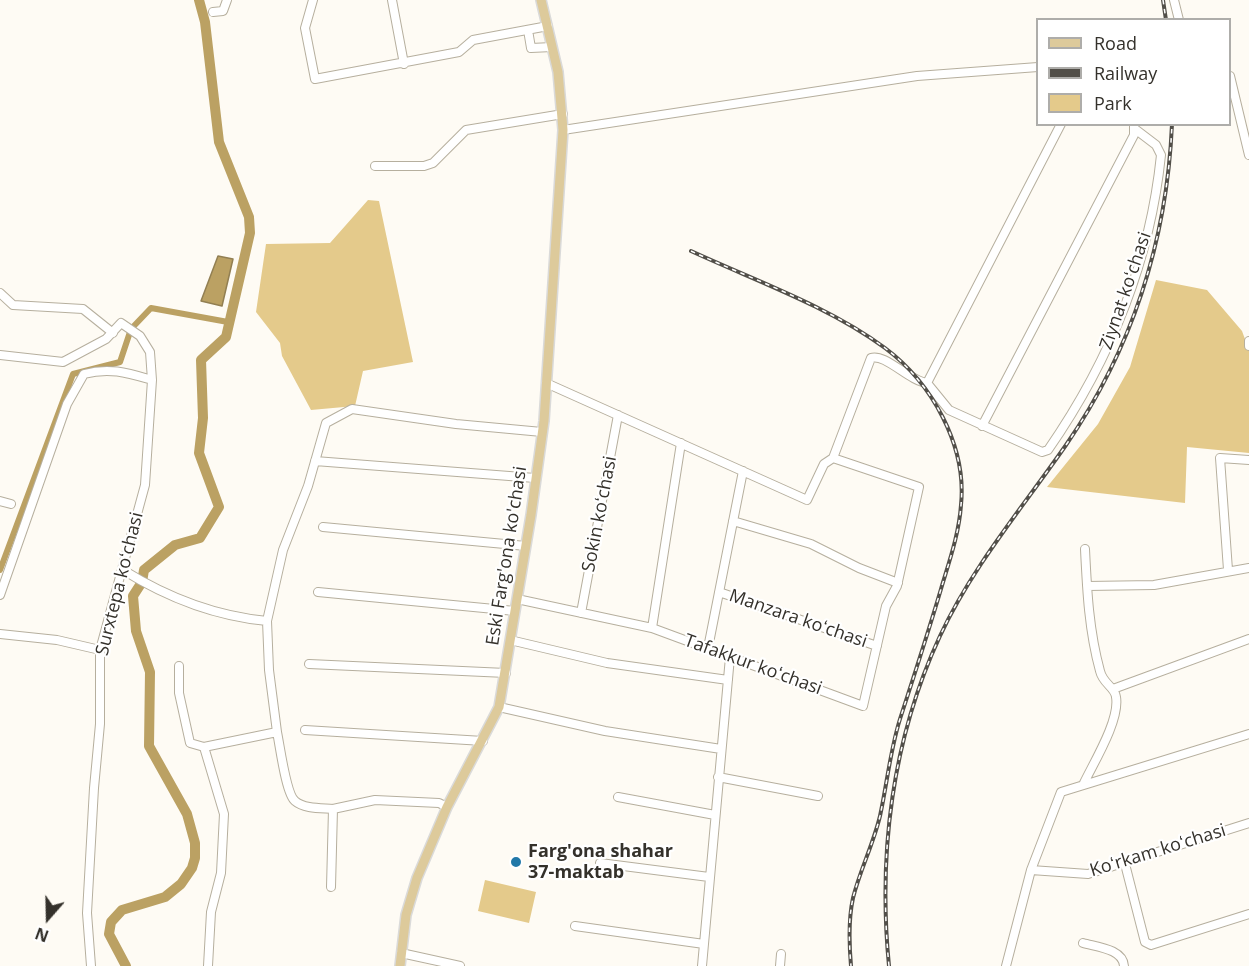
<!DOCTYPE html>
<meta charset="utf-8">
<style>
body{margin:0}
#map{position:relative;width:1249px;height:966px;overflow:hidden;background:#fefbf4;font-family:"Open Sans",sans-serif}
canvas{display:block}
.legend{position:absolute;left:1036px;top:18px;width:195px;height:108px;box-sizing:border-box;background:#fff;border:2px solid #aeadaa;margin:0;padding:8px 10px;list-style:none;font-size:18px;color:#34312b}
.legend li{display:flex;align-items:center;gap:12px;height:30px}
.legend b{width:30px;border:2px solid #aeadaa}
.north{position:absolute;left:18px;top:888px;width:60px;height:60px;-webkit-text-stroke:4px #fff;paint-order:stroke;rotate:200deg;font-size:16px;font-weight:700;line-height:24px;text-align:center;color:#34312b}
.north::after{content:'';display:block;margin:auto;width:21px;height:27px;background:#34312b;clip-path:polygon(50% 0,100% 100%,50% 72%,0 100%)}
</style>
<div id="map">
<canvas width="1249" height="966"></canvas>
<ul class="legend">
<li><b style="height:8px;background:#ddca9b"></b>Road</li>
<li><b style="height:8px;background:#524f49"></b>Railway</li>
<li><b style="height:16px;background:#e4ca8b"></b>Park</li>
</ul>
<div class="north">N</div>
</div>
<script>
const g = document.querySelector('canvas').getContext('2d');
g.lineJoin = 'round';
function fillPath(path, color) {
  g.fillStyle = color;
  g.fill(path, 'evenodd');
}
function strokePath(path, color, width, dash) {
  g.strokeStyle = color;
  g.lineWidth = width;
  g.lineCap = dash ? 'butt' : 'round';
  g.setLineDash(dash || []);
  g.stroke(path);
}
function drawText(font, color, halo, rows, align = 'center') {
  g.font = font + ' "Open Sans",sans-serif';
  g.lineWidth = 4.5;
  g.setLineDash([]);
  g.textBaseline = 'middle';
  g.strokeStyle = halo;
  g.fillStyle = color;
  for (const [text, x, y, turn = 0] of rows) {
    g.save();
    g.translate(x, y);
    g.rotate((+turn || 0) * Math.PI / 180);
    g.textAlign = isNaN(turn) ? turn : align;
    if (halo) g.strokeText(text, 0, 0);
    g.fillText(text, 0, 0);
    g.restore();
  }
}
const green = new Path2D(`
 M368 200 379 201 413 362 363 371 355 406 311 410 282 356 280 343 256 312 266 244 330 243Z
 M1156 280 1207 290 1242 331 1249 350V453L1187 447 1185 503 1047 487 1098 424 1130 367Z
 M485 880 536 892 529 923 478 911Z`);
const water = new Path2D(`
 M218 256 233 259 222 306 201 301Z`);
const canal = new Path2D(`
 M0 570 73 374 120 362 131 329 151 308 228 322`);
const river = new Path2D(`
 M126 966 109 934 111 922 122 910 165 897 181 884 192 868 195 858V843L187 814 149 746 150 672 136 631 133 596 142 582 144 570 175 545 200 538 219 507 199 453 203 418 201 360 226 337 250 233 249 217 219 142 205 22 199 0`);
const minor = new Path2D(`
 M313 0 305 28 315 79 459 52 473 40 548 26
 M392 0 404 64
 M1174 0 1179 20
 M213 12 223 11 227 0
 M528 30 531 48 552 47
 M1230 76 1249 155
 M563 130 917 76 1038 67
 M375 166H424L433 163 466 130 563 114
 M0 293 13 305 83 309 113 333
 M1249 341V346
 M0 355 63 362 106 339 121 323 140 336 150 352 152 380 145 485 100 650V724L94 788 87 913 91 966
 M927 383 949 410 1042 452 1048 450C1109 362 1150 262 1161 155L1156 145 1135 129
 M927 383 1061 124
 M982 426 1134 135V126
 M833 458 871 358C885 353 909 381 927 383
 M315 461 535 478
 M0 501 11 504
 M733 521 811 544 859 568 898 583
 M323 527 526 546
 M123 570C168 598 214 616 267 621
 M1228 570 1220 458 1249 460
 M1087 586 1154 585 1249 568
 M318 592 515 611
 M719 592 877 646
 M0 595 67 404 84 374C110 367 128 373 152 380
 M517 599 652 628 863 706 886 606 897 586 919 487 833 458 824 464 807 500 546 383
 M581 613 618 415
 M652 628 681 443
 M0 634 57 640 100 650
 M510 640 607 663 728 680
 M708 648 743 471
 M309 664 506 673
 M179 666V693L190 743 204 747 277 732C280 746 286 794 295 801 304 809 322 808 333 809
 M1113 689 1249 639
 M499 707 605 731 721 749
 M305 730 483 741
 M277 732 269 670 267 621 283 550 308 486 326 423 352 409 456 424 542 432
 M204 747 224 814 221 873 211 912 208 966
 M718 777 818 796
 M1084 783C1094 762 1120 720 1116 697 1115 687 1103 684 1100 671 1089 631 1087 591 1085 549
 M618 797 715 815
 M600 863 709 877
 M1125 864 1145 942 1151 945 1249 914
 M1031 870 1088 874 1249 823
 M331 887 333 809 375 800 439 803 447 807
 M575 926 704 944
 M1083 943C1097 947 1123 949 1124 966
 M401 953 460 966
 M702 966 730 657
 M780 966 781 954
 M1006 966 1031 870 1061 792 1249 734`);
const major = new Path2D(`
 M400 966 406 915 417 878 447 807 499 707 531 515 544 421 563 130 558 72 541 0`);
const rail = new Path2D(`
 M1163 0 1166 20
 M691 251C756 281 828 306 885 348 932 383 967 446 961 505 959 534 949 562 941 589 928 633 914 676 900 719 890 751 887 784 880 816 873 845 860 870 853 898 848 921 849 943 851 966
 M889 966C878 854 892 739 940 636 972 567 1023 507 1066 445 1132 349 1167 240 1172 124`);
const markers = [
 [516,862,6,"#2178a8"]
];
const streetNames = [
 ["Ziynat koʻchasi",1126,291,-71],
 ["Sokin koʻchasi",600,514,-79],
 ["Eski Farg'ona ko'chasi",507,556,-81],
 ["Surxtepa koʻchasi",120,584,-76],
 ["Manzara koʻchasi",798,619,19],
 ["Tafakkur koʻchasi",753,665,20],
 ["Koʻrkam koʻchasi",1158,851,-17]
];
const poiNames = [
 ["Farg'ona shahar",528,852],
 ["37-maktab",528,873]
];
fillPath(green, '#e4ca8b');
fillPath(water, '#bba163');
strokePath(water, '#927f52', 1.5);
strokePath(canal, '#bba163', 6);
strokePath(river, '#bba163', 10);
strokePath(minor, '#b6af9e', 10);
strokePath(major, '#dadad9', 12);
strokePath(minor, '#fff', 8);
strokePath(major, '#ddca9b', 9);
strokePath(rail, '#524f49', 4);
strokePath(rail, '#fff', 1.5, [4.5]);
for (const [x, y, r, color] of markers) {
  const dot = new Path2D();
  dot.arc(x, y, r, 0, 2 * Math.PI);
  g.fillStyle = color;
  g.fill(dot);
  strokePath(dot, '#fff', 2);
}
drawText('18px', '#34312b', '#fff', streetNames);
drawText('bold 18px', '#34312b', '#fff', poiNames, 'left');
</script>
